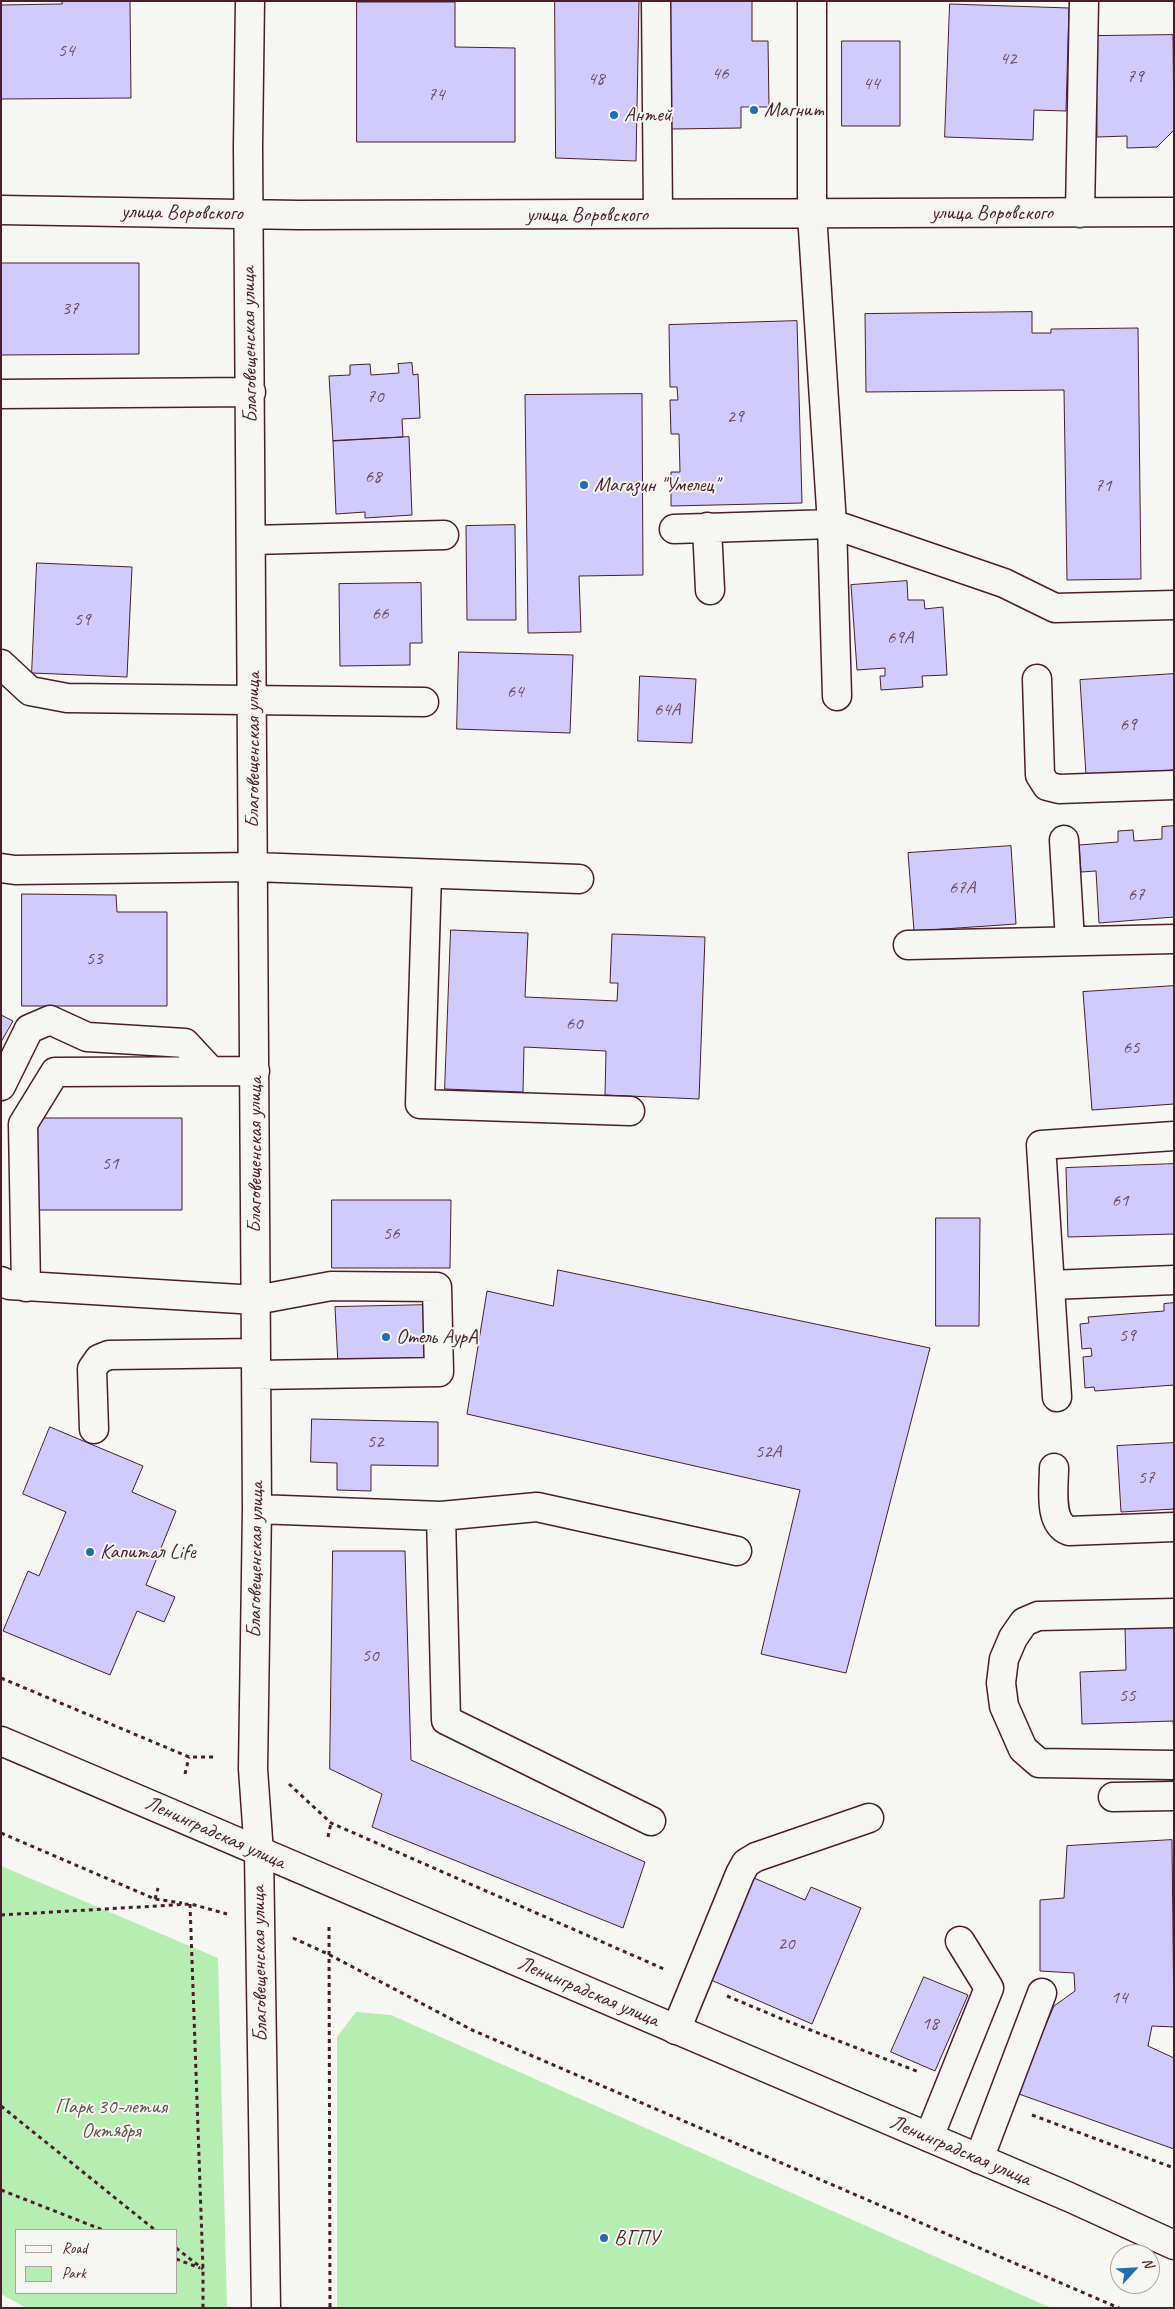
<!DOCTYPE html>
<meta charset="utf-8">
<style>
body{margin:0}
#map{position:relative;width:1175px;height:2309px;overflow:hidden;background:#f6f6f2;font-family:Caveat,sans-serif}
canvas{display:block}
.frame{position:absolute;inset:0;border:2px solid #4a1f2b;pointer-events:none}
.legend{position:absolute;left:15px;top:2229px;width:162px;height:65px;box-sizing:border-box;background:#f6f6f2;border:1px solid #b1a0a2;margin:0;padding:6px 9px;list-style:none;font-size:15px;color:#4a1f2b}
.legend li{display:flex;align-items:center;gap:10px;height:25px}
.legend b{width:25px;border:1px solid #b1a0a2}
.north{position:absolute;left:1110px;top:2244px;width:50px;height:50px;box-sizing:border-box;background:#f6f6f2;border:1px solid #b1a0a2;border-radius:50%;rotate:65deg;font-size:14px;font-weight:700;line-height:20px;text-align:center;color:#4a1f2b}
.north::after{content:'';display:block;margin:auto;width:18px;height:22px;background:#1f6fb2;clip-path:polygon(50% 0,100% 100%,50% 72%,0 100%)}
</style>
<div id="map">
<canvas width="1175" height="2309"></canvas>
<div class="frame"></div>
<ul class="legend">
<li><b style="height:6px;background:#f6f6f2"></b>Road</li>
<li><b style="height:14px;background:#b6edb0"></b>Park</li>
</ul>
<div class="north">N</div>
</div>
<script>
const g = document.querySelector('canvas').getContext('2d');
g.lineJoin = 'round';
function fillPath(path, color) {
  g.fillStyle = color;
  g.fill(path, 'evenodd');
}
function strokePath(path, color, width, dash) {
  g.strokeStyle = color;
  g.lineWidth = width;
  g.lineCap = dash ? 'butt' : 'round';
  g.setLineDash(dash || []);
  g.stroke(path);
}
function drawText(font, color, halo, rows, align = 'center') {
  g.font = font + ' Caveat,sans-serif';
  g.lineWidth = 4;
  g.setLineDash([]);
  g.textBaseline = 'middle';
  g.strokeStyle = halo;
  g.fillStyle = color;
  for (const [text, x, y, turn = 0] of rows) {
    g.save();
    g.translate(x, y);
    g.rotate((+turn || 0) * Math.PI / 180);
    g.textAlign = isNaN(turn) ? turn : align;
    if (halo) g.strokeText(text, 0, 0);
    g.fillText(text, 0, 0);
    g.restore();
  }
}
const green = new Path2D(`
 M1 1866 218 1958 227 2308H26L1 2294ZM16 2230H176V2293H16Z
 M356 2012 391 2015 1051 2308H337V2037Z`);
const building = new Path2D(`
 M62 1H130L131 98 1 99V5L62 4Z
 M555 1H639L636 161 556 158Z
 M670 1H752V41H768L769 107H741V128L672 129Z
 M357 2H455V47L515 48V142H357Z
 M950 4 1069 8 1066 111 1034 110 1033 140 945 137Z
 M1173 35 1174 130 1157 147 1127 148V136L1097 137 1096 36Z
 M842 41H900V126H842Z
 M1 263H139V354L1 355Z
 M1032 312V333H1051V329L1138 328 1141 579 1067 580 1064 390 866 392 865 314Z
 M797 321 802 503 671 506V472H680L679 434H671L670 400H678L677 387H670L669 325Z
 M412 363 413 375 418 374 420 418 402 419 403 437 333 441 329 376 350 375V365L370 364 371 375 399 373 398 364Z
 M642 394 643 575 579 576 581 632 528 633 525 395Z
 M409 437 412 515 365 518V512L336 514 333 441Z
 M515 525 516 620H467L466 526Z
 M37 563 132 567 127 677 32 673Z
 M907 581 908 600H924L925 609 943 607 947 675 922 676 923 687 881 690 880 676H885V668L857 670 851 585Z
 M421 583 422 643H410V665L340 666 339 584Z
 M459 652 573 655 570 733 457 729Z
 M1174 674V770L1086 775 1080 680Z
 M640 676 696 679 692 743 638 741Z
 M1174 826V917L1099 923 1096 871 1081 872 1079 845 1118 842V831L1133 830 1134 841 1162 839V827Z
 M1011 846 1016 924 914 931 908 853Z
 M22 894 116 895 117 912H167V1006H22Z
 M451 930 528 933 525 997 617 1001 618 983H610L612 934 705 937 699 1099 605 1095 606 1051 524 1047 523 1092 445 1089Z
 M1174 986V1104L1092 1110 1083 992Z
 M1 1015 13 1021 1 1042Z
 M38 1118H182V1210H38Z
 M1174 1164V1234L1068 1237 1066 1168Z
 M332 1200H451L450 1268H332Z
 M936 1218H980L979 1326H936Z
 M558 1270 930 1348 846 1673 761 1654 800 1490 467 1414 487 1291 553 1306Z
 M1174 1303V1385L1095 1391 1094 1387 1085 1388 1083 1357 1092 1356 1091 1348 1082 1349 1080 1324 1089 1323 1088 1317 1164 1311V1304Z
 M430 1305 431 1364 338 1365 335 1307Z
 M312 1419 438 1422V1466L371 1465V1491L337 1490V1463L311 1462Z
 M50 1427 143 1466 132 1492 176 1511 146 1585 175 1597 164 1622 137 1611 110 1675 3 1631 28 1571 39 1576 66 1512 23 1494Z
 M1174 1443V1509L1121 1512 1117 1446Z
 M333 1551H405L411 1760 645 1862 623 1928 372 1827 382 1794 330 1769Z
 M1174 1624V1733L1173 1721 1082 1724 1080 1672 1126 1670 1125 1625Z
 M1172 1840 1174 2027 1152 2026 1148 2046 1174 2058V2149L1016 2093 1054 2006 1075 1991 1074 1973 1040 1971V1900L1064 1898 1067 1846Z
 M754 1878 805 1900 811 1887 861 1908 812 2024 711 1980Z
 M924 1977 968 1995 935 2071 891 2052Z`);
const path = new Path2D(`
 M1 1678 189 1757H217
 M185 1774 189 1757
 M289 1784 331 1823 664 1969
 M1 1833 155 1899 182 1903
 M328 1837 331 1823
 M155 1899 158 1888
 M190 1904 203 2269V2308
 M1 1915 191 1904 227 1914
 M329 1927 330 2308
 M293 1938 328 1954 472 2030 1119 2308
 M727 1996 782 2019 919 2072
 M1 2106 155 2230
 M1032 2115 1174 2168
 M1 2190 103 2230
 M176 2248 203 2269
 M176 2259 200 2268`);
const minor = new Path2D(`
 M250 1 248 146 257 1509 253 1769 259 1853 266 2308
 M656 1 658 214
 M1 210 299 215 1174 212
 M1080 213 1084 1
 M1 394 251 392
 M707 527 710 590
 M674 529 832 524 812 214V1
 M252 540 444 535
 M1 664 30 691 67 698 424 702
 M1037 679 1040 775 1047 786 1059 789 1174 785
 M837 696 832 524 1004 583 1055 608 1174 605
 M1064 840 1070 941
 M1 868 15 870 254 867 579 879
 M427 874 420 1104 630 1111
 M908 945 1174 939
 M1 1086 29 1029 50 1020 87 1037 185 1043 211 1071
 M1 1281 9 1285 256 1300 331 1286 437 1287 439 1372 256 1375
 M1050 1285 1174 1280
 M26 1287 23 1124 55 1072 255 1071
 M1057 1397 1041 1145 1174 1136
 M94 1429 92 1369 99 1359 109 1355 256 1353
 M1054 1468C1054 1488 1048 1523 1069 1531L1174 1527
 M257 1509 441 1516 446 1720 651 1821
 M441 1516 537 1507 737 1551
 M1174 1613 1038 1616 1024 1622 1013 1638 1004 1659 1001 1683 1004 1706 1023 1749 1039 1763 1174 1765
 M1113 1797 1174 1796
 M676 2030 740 1874 746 1863 756 1857 869 1818
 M929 2137 989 1988 960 1941
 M979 2159 1042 1993`);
const major = new Path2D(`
 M1 1741 1069 2197 1174 2245`);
const markers = [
 [754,110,5,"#1f6fb2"],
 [614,115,5,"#1f6fb2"],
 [584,485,5,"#1f6fb2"],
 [386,1337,5,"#1f6fb2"],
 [90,1552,5,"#1f6fb2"],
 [604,2238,5,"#1f6fb2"]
];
const numberNames = [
 ["54",66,51],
 ["42",1008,59],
 ["46",720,74],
 ["79",1135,77],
 ["48",596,79],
 ["44",871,84],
 ["74",436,95],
 ["37",70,309],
 ["70",375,397],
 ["29",735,417],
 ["68",373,477],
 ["71",1103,486],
 ["66",380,614],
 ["59",82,620],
 ["69А",900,638],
 ["64",515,692],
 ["64А",667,710],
 ["69",1128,725],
 ["67А",962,888],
 ["67",1136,895],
 ["53",94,959],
 ["60",574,1024],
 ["65",1131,1048],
 ["51",110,1164],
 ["61",1120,1201],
 ["56",391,1234],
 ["59",1127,1336],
 ["52",375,1442],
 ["52А",768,1452],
 ["57",1146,1478],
 ["50",370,1656],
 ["55",1127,1696],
 ["20",786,1944],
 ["14",1119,1998],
 ["18",930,2024]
];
const poiNames = [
 ["Магнит",764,110],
 ["Антей",624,115],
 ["Магазин \"Умелец\"",594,485],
 ["Отель АурА",396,1337],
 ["Капитал Life",100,1552],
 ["ВГПУ",614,2238]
];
const streetNames = [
 ["улица Воровского",182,213,1],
 ["улица Воровского",992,213],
 ["улица Воровского",587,215],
 ["Благовещенская улица",250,345,-91],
 ["Благовещенская улица",253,750,-90],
 ["Благовещенская улица",255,1155,-90],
 ["Благовещенская улица",256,1560,-89],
 ["Ленинградская улица",215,1833,24],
 ["Благовещенская улица",260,1964,-91],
 ["Ленинградская улица",588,1992,23],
 ["Ленинградская улица",960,2151,23]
];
const parkNames = [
 ["Парк 30-летия",111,2107],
 ["Октября",111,2131]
];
fillPath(green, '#b6edb0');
fillPath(building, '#d1cafd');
strokePath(building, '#4a1f2b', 1);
strokePath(minor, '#4a1f2b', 31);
strokePath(major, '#4a1f2b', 31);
strokePath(path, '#4a1f2b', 3, [4, 4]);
strokePath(minor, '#f6f6f2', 28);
strokePath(major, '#f6f6f2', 28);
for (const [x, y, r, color] of markers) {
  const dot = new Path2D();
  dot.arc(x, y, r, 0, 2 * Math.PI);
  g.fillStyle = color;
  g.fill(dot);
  strokePath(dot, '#f6f6f2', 2);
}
drawText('19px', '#6c4a60', null, numberNames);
drawText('21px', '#4a1f2b', '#f6f6f2', poiNames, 'left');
drawText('21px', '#4a1f2b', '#f6f6f2', streetNames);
drawText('21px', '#65524c', '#f6f6f2', parkNames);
</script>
